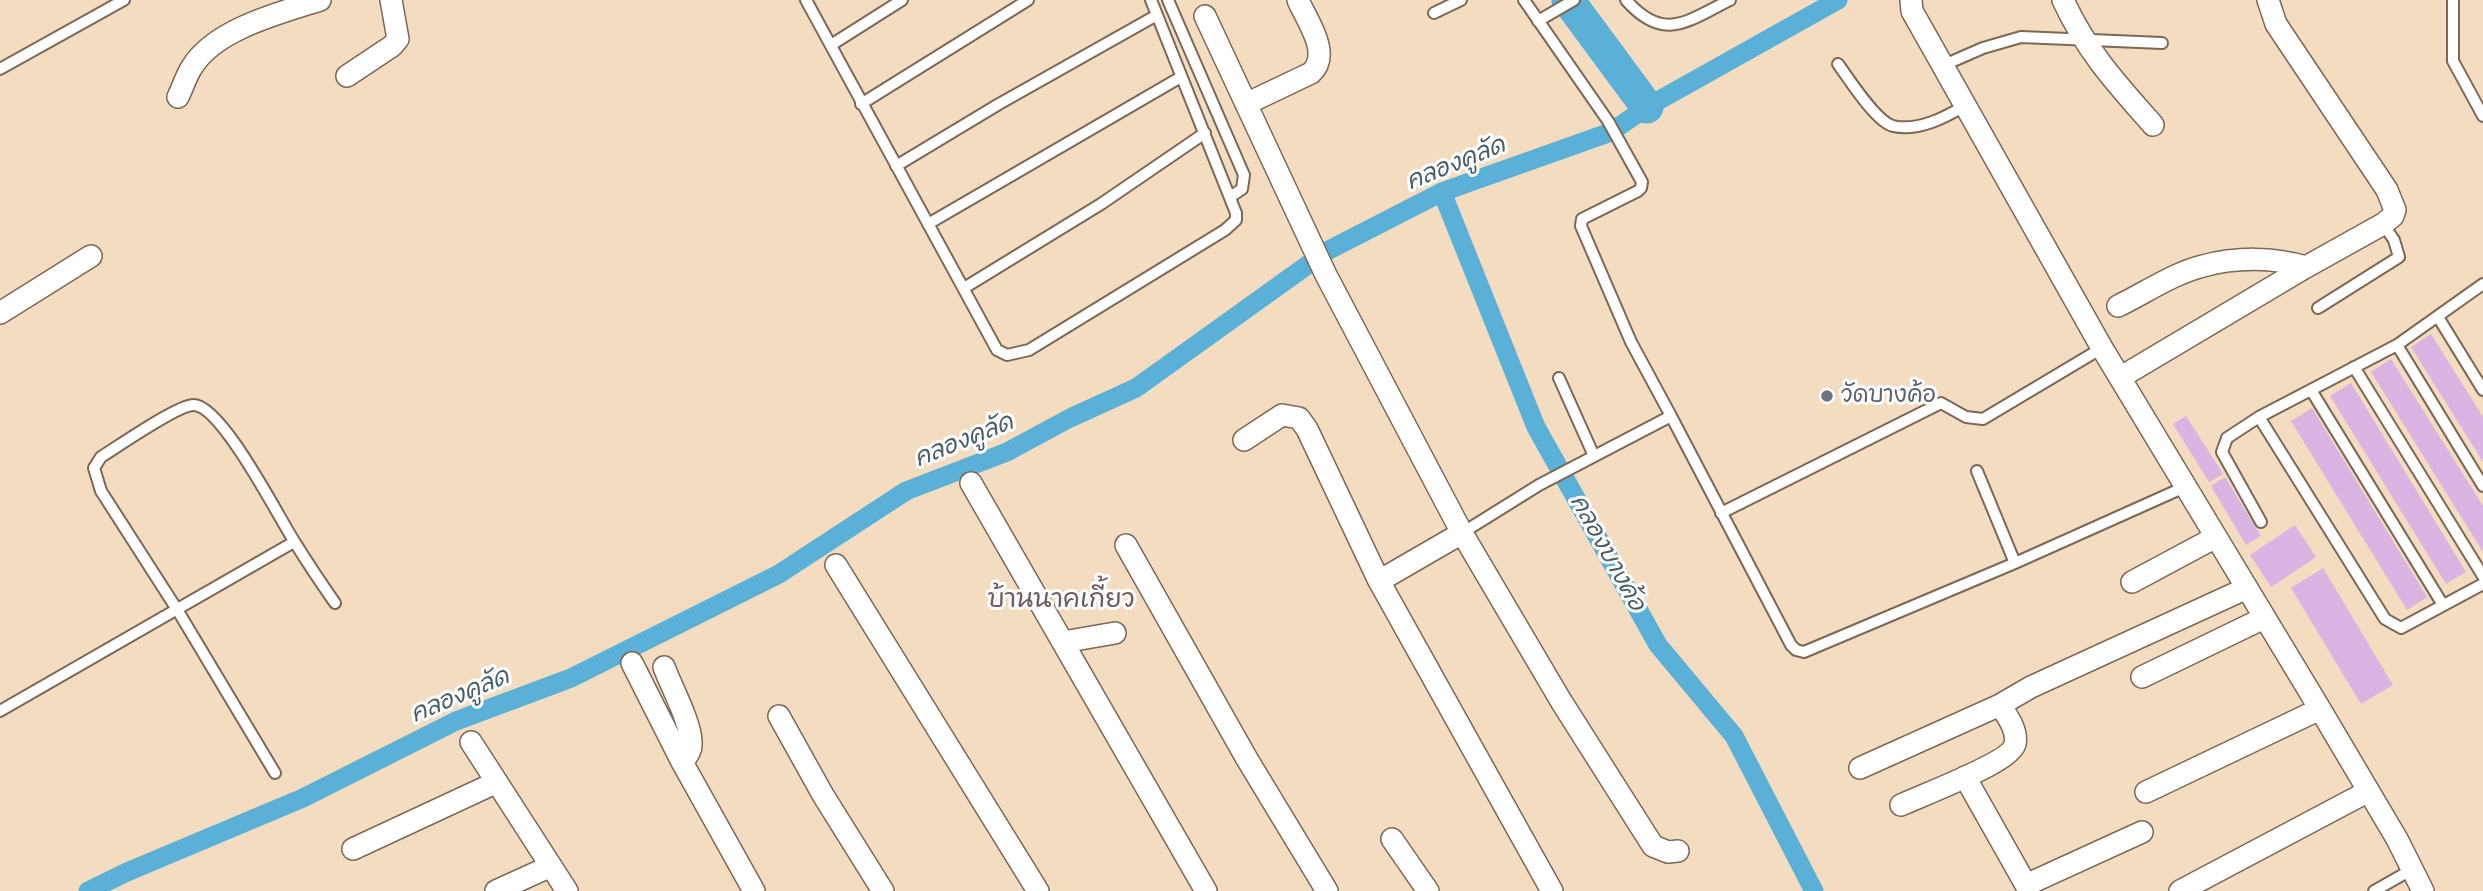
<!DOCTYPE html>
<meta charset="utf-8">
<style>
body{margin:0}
canvas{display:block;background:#f3dcbf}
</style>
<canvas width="2483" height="891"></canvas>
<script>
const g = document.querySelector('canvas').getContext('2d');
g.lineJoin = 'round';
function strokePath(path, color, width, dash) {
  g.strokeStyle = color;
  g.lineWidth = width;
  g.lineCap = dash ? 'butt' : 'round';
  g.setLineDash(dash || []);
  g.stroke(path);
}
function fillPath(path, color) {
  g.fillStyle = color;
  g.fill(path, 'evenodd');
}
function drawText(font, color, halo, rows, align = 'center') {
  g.font = font + ' "Patrick Hand","Playpen Sans Thai",sans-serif';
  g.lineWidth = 6;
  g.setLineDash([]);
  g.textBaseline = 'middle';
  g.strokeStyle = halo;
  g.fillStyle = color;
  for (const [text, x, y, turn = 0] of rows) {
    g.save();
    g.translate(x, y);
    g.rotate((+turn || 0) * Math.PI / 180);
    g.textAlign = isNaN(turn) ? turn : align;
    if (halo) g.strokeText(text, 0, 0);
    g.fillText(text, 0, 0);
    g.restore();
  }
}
const canal = new Path2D(`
 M1442 192 1536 427 1658 645 1734 736 1814 891
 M88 891 127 872 303 798 456 721 571 678 779 574 906 491 1007 452 1070 418 1136 388 1327 251 1442 192 1611 132 1647 107 1838 0`);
const river = new Path2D(`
 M1568 0 1647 107`);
const building = new Path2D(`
 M2431 334 2483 417V462L2411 347Z
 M2391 359 2483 506V552L2371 372Z
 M2351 383 2466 572 2446 584 2330 396Z
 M2312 408 2427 597 2407 610 2291 421Z
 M2186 416 2223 474 2209 482 2173 424Z
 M2225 477 2261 536 2246 545 2211 486Z
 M2295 525 2316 557 2271 587 2250 555Z
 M2323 568 2393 685 2361 704 2291 588Z`);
const service = new Path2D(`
 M806 0 997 350 1007 355 1029 350 1225 230 1236 220V213L1151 0
 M1168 0 1244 175 1242 189 1230 197
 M1524 0 1608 121 1642 182 1641 188 1638 191 1582 219 1581 226 1631 342 1671 416
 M1626 0C1664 43 1687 21 1730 0
 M2453 0V61L2483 116
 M1434 13 1461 0
 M1538 21 1574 0
 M831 45 902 0
 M1838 64C1849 79 1876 122 1893 126 1918 132 1946 117 1966 105
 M1944 65 1983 48 2021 37 2162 43
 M0 69 124 0
 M861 104 1028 0
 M896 166 999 104 1157 15
 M928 224 1181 77
 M964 288 1101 204 1205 133
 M2318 308 2399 257 2394 240 2383 224
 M2438 317 2483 390
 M2397 345 2483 486
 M2354 367 2483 576
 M1559 378 1594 456
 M2311 390 2443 605
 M2259 417 2385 619 2401 628 2483 584
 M1977 471 2015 563
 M1721 513 1941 403 1966 417 1983 419 2102 348
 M2261 522 2222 452 2227 438 2259 417 2397 345 2483 284
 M1462 533 1539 485 1671 416 1791 645 1796 650 1804 652 2015 563 2187 486
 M0 711 294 542
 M275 773 178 611 101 491 94 468 101 457C117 447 179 404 194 405 222 406 278 516 294 541 307 562 321 583 335 603
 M2374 891 2411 870`);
const minor = new Path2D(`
 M1911 0 1912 11 2102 348 2320 709 2397 839 2423 891
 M2063 0C2087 52 2116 83 2153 125
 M1205 16 1326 275 1462 533 1561 701 1653 846 1668 852 1678 851
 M347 76 392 46 398 39 391 0
 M178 97C183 87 186 76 192 67 215 29 280 13 320 0
 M1246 104 1311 73C1332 54 1307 21 1298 0
 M2118 306C2145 293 2174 273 2203 266 2236 257 2274 257 2306 267
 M0 313 91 256
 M2121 377 2306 267 2383 224 2393 216 2395 210 2387 190 2276 24 2268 0
 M1244 440 1282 415 1299 418 1307 429 1379 581 1552 891
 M971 483 1206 891
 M1126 545 1247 759 1327 891
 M836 565 1038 891
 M1379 581 1462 533
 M2132 582 2216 537
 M1063 642 1115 633
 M632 663 682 762 754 891
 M664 667C671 686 691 723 691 742 692 750 688 756 682 762
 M2142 677 2264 618
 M779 716 823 795 883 891
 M471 742 567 891
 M1860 768 2000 705
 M1965 777 2026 885 2142 832
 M2146 792 2320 709
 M1901 805C1920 796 2011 762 2015 744 2018 730 2007 716 2000 705L2031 687 2247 588
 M1392 839 1428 891
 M353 849 497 782
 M496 891 551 866
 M2180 891 2367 792`);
const markers = [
 [1827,396,7,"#6b7280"]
];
const worshipNames = [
 ["วัดบางค้อ",1841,396]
];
const waterNames = [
 ["คลองคูลัด",1456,164,-22],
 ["คลองคูลัด",964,441,-22],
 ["คลองบางค้อ",1607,553,61],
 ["คลองคูลัด",460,696,-23]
];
const quarterNames = [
 ["บ้านนาคเกี้ยว",1061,600]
];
strokePath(canal, '#5ab0d6', 19);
strokePath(river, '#5ab0d6', 33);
fillPath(building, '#dab4e2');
strokePath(service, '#7b6856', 14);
strokePath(minor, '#7b6856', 24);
strokePath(service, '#fff', 10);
strokePath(minor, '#fff', 21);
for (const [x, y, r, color] of markers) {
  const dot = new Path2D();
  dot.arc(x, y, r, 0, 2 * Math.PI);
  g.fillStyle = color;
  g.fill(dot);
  strokePath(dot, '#fff', 2.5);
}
drawText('23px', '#5b616d', '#fff', worshipNames, 'left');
drawText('italic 24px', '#476068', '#fff', waterNames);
drawText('26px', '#735a63', '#fff', quarterNames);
</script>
